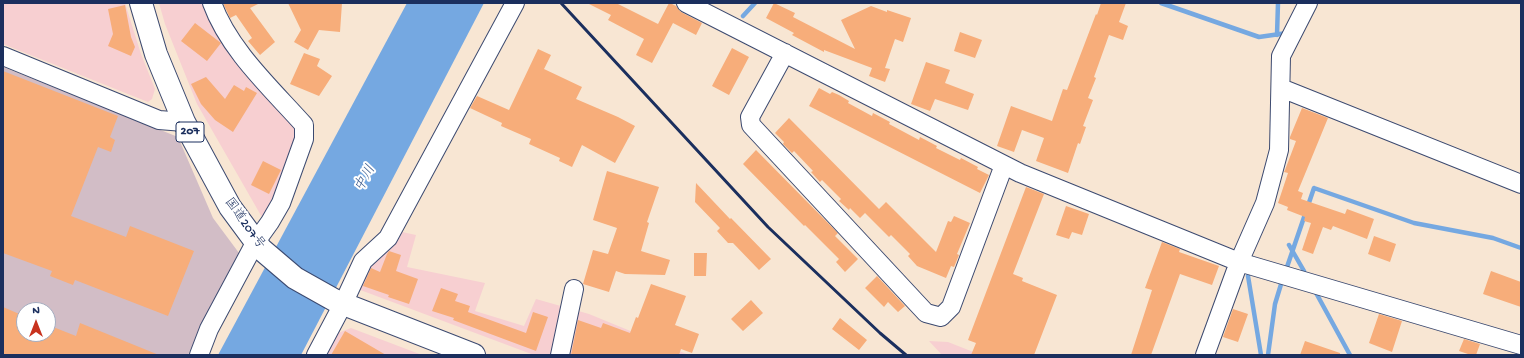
<!DOCTYPE html>
<meta charset="utf-8">
<style>
body{margin:0}
#map{position:relative;width:1524px;height:358px;overflow:hidden;background:#f8e6d3;font-family:"Gochi Hand",sans-serif}
canvas{display:block}
.frame{position:absolute;inset:0;border:4px solid #1b2f5e;pointer-events:none}
.north{position:absolute;left:16px;top:302px;width:40px;height:40px;box-sizing:border-box;background:#fff;border:1px solid #a4acbf;border-radius:50%;rotate:0deg;font-size:11px;font-weight:700;line-height:16px;text-align:center;color:#1b2f5e}
.north::after{content:'';display:block;margin:auto;width:14px;height:18px;background:#c8321e;clip-path:polygon(50% 0,100% 100%,50% 72%,0 100%)}
</style>
<div id="map">
<canvas width="1524" height="358"></canvas>
<div class="frame"></div>
<div class="north">N</div>
</div>
<script>
const g = document.querySelector('canvas').getContext('2d');
g.lineJoin = 'round';
function fillPath(path, color) {
  g.fillStyle = color;
  g.fill(path, 'evenodd');
}
function strokePath(path, color, width, dash) {
  g.strokeStyle = color;
  g.lineWidth = width;
  g.lineCap = dash ? 'butt' : 'round';
  g.setLineDash(dash || []);
  g.stroke(path);
}
function drawText(font, color, halo, rows, align = 'center') {
  g.font = font + ' "Gochi Hand","Klee One",sans-serif';
  g.lineWidth = 4;
  g.setLineDash([]);
  g.textBaseline = 'middle';
  g.strokeStyle = halo;
  g.fillStyle = color;
  for (const [text, x, y, turn = 0] of rows) {
    g.save();
    g.translate(x, y);
    g.rotate((+turn || 0) * Math.PI / 180);
    g.textAlign = isNaN(turn) ? turn : align;
    if (halo) g.strokeText(text, 0, 0);
    g.fillText(text, 0, 0);
    g.restore();
  }
}
const built = new Path2D(`
 M3 3H125L141 54 155 89 152 99 148 102 3 44Z
 M159 3H206L309 143 263 219 197 104 165 24Z
 M388 229 416 235 407 267 485 283 475 311 524 326 536 299 589 314 689 355H534L355 288Z
 M351 328 422 355H325L338 333Z
 M929 341 948 342 981 355H942Z`);
const industrial = new Path2D(`
 M3 67 178 137 213 218 239 253 202 326 188 355H3ZM24 310H48V334H24Z`);
const water = new Path2D(`
 M407 3H484L301 355H218Z`);
const stream = new Path2D(`
 M1161 3 1259 37 1287 33
 M743 16 755 3
 M1277 35 1278 3
 M1289 245 1304 271
 M1287 267 1314 188 1414 223 1493 238 1521 248
 M1248 276 1261 355
 M1315 291 1350 355
 M1268 355 1275 304 1282 281`);
const building = new Path2D(`
 M223 3H260L250 8 275 42 260 55 248 41 252 38 236 15 230 18Z
 M288 3H342L340 32 319 30 308 50 294 42 301 30Z
 M587 3H616L658 24 669 3H670L676 6 681 12 702 23 696 35 673 23 652 63 636 55 644 39 608 20 611 15Z
 M774 3 795 13 793 17 855 49 841 20 871 6 887 12V10L911 18 903 42 895 39 885 68 890 69 885 82 869 76 872 68 824 50V52L792 35 794 33 766 18Z
 M1101 3H1126L1119 22 1128 26 1123 40 1109 35 1094 77 1096 78 1088 98 1093 100 1083 126 1086 127 1080 144 1078 143 1068 173 1036 161 1044 138 1022 130 1014 152 997 146 1011 106 1052 121 1063 89 1067 90 1096 14 1097 15Z
 M125 5 131 37 135 47 131 56 108 46 113 34 108 9Z
 M195 23 221 43 207 61 181 41Z
 M960 32 982 40 975 58 954 51Z
 M732 48 749 57 729 95 712 86Z
 M538 49 551 55 544 69 582 87 576 99 618 117 635 126 615 163 582 145 572 167 559 161 560 158 529 144 531 139 501 126 502 123 470 108 477 96 509 110Z
 M304 53 320 59 317 66 332 76 319 96 290 84Z
 M926 62 950 70 945 83 974 94 968 110 935 99 930 111 911 104Z
 M3 71 118 116 110 137 115 140 111 152 98 147 71 216 126 237 130 226 194 251 168 316 75 280 73 285 50 276 52 271 3 253Z
 M206 77 225 99 234 85 244 91 246 87 257 93 233 132 215 120 201 104 191 84Z
 M819 88 830 94 832 92 839 95 849 101 848 103 872 116 873 113 890 122 889 124 919 140 920 137 937 146 936 148 960 160 961 158 978 167 977 169 989 175 980 193 809 106Z
 M1302 108 1328 118 1298 191 1303 193 1301 199 1345 214 1347 209 1374 219 1367 239 1333 226 1331 230 1323 227 1313 254 1302 250 1311 223 1304 221 1305 217 1287 210 1288 207 1278 203 1288 173 1284 172 1285 170 1296 141 1290 139V137Z
 M789 118 879 209 886 202 936 252 948 221 951 222 954 216 970 223 957 254 959 255 954 267 951 266 946 278 917 266 908 256 910 254 891 235 889 237 865 213 860 218 850 208 849 210 839 201 841 199 822 180 820 182 811 172 813 171 794 151 792 153 783 144 784 142 775 133Z
 M756 150 827 222 838 233 835 236 858 259 845 272 836 262 839 259 805 225 804 226 743 164Z
 M263 161 281 170 269 194 251 185Z
 M607 171 659 187 647 222 649 223 641 251 670 260 665 275 625 274 616 271 609 292 583 284 593 250 608 254 617 228 593 220Z
 M696 183 730 219 731 218 771 259 759 270 733 243H728L717 231 720 228 695 202Z
 M1026 187 1044 194 1013 274 1023 278 1022 281 1057 295 1034 355H971L976 343 968 340Z
 M1066 206 1089 214 1082 235 1072 232 1069 239 1056 235Z
 M1374 236 1396 244 1390 262 1368 254Z
 M1162 242 1180 249 1179 252 1219 266 1212 285 1180 274 1151 355H1131L1152 290 1145 288Z
 M389 251 401 255 396 271 418 279 409 304 388 297 389 295 363 286 371 268 380 272 387 254Z
 M694 253H707L706 276H694Z
 M1491 271 1521 282V307L1483 294Z
 M877 276 905 306 898 312 888 302 884 307 865 288Z
 M651 284 686 296 675 325 699 334 692 353 681 349 679 355H571L578 320 601 328 603 323 630 333 636 317 638 318Z
 M441 288 458 294 455 301 470 306 468 312 526 333 533 312 548 317 536 351 469 326 453 320 454 318 432 311Z
 M751 300 763 313 743 331 731 319Z
 M3 307 24 316V334H48V325L76 336 80 323 159 355H3Z
 M1233 309 1248 314 1238 342 1223 337Z
 M1379 314 1402 321 1392 352 1369 343Z
 M840 318 867 340 859 350 832 329Z
 M345 331 386 355H331Z
 M1464 339 1480 344 1476 355H1471L1459 351Z
 M1305 341 1340 353V355H1300Z`);
const street = new Path2D(`
 M686 3 1020 173 1239 262 1521 345
 M785 53 750 117 751 125 926 313 941 317 951 307 1004 165
 M3 56 159 120 184 122
 M1281 88 1521 184
 M199 355 209 329 255 243 270 222 281 203 304 139V125C271 88 229 50 212 3
 M316 355 343 304 363 261 388 238 515 3
 M560 355 574 289
 M1205 355 1239 262 1265 203 1279 150 1281 56 1308 3`);
const highway = new Path2D(`
 M141 3 156 54 184 122 230 207 261 249 295 278 336 301 474 355`);
const rail = new Path2D(`
 M561 3 768 227 880 333 906 355`);
const shields = [
 [190,132,28]
];
const shieldNames = [
 ["207",190,132]
];
const streetNames = [
 ["国道207号",244,224,54]
];
const waterNames = [
 ["中川",366,179,-61]
];
fillPath(built, '#f7cfd1');
fillPath(industrial, '#d2bdc6');
fillPath(water, '#75a8e1');
strokePath(stream, '#75a8e1', 4.5);
fillPath(building, '#f7ad7a');
strokePath(street, '#3c4a70', 20);
strokePath(highway, '#3c4a70', 24);
strokePath(street, '#fff', 18);
strokePath(highway, '#fff', 22);
strokePath(rail, '#1b2f5e', 3);
for (const [x, y, w] of shields) {
  const box = new Path2D();
  box.roundRect(x - w / 2, y - 10, w, 20, 3);
  g.fillStyle = '#fff';
  g.fill(box);
  strokePath(box, '#1b2f5e', 1);
}
drawText('bold 12px', '#1b2f5e', null, shieldNames);
drawText('13px', '#1b2f5e', '#fff', streetNames);
drawText('italic 14px', '#3a598c', '#fff', waterNames);
</script>
